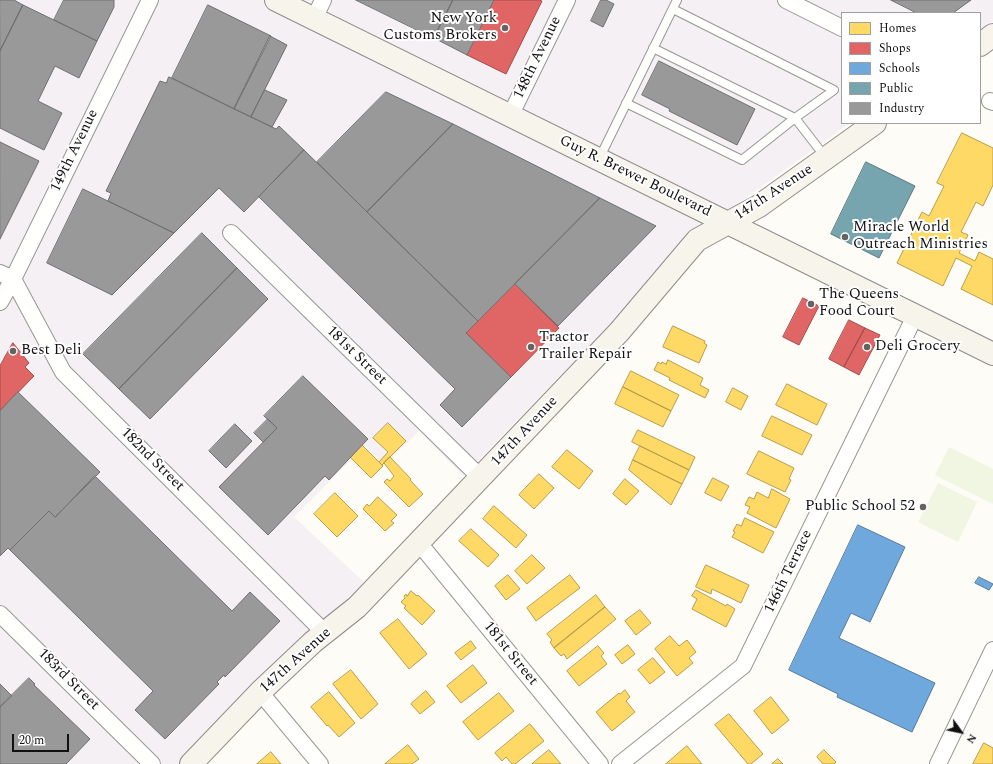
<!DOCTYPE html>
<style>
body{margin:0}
#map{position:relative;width:993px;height:764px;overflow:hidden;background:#fdfcf7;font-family:Spectral,serif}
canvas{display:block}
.legend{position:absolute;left:841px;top:12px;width:140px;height:112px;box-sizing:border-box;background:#fff;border:1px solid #a0a0a0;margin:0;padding:5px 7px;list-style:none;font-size:12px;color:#111}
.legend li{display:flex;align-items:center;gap:8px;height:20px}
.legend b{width:20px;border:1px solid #a0a0a0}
.north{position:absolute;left:941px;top:712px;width:40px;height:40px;-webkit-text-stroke:3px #fff;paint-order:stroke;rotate:123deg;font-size:11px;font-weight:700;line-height:16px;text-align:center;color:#111}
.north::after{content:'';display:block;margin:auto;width:14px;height:18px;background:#111;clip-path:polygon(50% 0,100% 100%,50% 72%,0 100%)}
.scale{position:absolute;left:12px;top:734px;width:57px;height:18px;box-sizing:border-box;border:2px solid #111;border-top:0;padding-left:5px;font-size:12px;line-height:14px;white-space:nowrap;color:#111;-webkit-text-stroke:3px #fff;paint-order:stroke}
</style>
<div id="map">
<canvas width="993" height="764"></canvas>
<ul class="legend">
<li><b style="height:11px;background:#ffd966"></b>Homes</li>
<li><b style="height:11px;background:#e06666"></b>Shops</li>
<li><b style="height:11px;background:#6fa8dc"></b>Schools</li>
<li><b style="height:11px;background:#76a5af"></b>Public</li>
<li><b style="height:11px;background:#999"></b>Industry</li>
</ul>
<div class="north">N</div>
<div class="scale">20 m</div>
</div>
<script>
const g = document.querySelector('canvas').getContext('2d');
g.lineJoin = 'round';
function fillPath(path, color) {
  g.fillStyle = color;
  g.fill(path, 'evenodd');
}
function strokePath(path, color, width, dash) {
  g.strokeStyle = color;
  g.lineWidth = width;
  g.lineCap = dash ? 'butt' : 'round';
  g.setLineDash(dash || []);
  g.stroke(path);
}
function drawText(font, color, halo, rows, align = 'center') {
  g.font = font + ' Spectral,serif';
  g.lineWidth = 4;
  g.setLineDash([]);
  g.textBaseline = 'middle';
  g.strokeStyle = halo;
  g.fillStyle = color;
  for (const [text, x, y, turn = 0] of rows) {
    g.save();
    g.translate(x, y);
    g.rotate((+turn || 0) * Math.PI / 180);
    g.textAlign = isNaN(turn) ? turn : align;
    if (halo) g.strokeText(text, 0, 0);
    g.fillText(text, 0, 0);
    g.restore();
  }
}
const industrial = new Path2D(`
 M0 0H993V21L980 30V13H842V123H850L703 229 463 476 419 431 384 465 365 446 294 517 366 584 192 764H0Z`);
const pitch = new Path2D(`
 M949 447 993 469V504L935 475Z
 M938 483 977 502 958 542 918 522Z`);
const homes = new Path2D(`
 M962 133 993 148V185L983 206 976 202 961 232 968 235 959 253 975 261 979 252 993 259V305L961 289 972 266 956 258 943 286 897 263 922 212 929 216 944 186 937 183Z
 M673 326 705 341 704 343 707 345 699 363 663 347Z
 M668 360 703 378 700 385 709 390 705 398 669 380 670 378 654 370 658 362 661 364 662 362 666 364Z
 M631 371 679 395 671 411 623 387Z
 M787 384 827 404 817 425 776 405Z
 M623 387 671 411 663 427 615 404Z
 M733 388 748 396 741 410 726 402Z
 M772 416 812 435 802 455 762 436Z
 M388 423 406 441 382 465 379 462 388 452 373 438Z
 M638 430 695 457 689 470 632 442Z
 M362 445 383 466 371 478 350 457Z
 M640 446 689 470 682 484 633 460Z
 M567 450 593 471 579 489 552 467Z
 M759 451 794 468 789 479 791 480 785 492 747 474Z
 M390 457 411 479 410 480 423 494 409 507 384 482 387 479 390 481 394 476 384 463Z
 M633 460 682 484 671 505 629 470Z
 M539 474 554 488 534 509 519 495Z
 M713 478 729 486 721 501 705 493Z
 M625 479 639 491 626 505 613 494Z
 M772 489 790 499 776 528 747 513 750 507 745 505 749 497 754 499 757 492 768 498Z
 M335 493 358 516 337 537 314 514Z
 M378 497 397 515 391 521 394 523 385 531 363 509 367 504 369 506Z
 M494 506 527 535 516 548 483 519Z
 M745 518 774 532 763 553 732 537 735 532 733 531 737 524 741 526Z
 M471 529 499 555 488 567 459 541Z
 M532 555 545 568 527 584 515 571Z
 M706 565 749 585 741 603 712 589 711 594 696 587Z
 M508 575 520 589 506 600 495 586Z
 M570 575 580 588 536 621 527 608Z
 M696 590 726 606 727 604 735 609 726 627 692 609 697 599 692 596Z
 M411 591 417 596 418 595 435 611 422 625 404 608 406 606 401 602 405 598 404 596 406 594 407 596Z
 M596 595 605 607 554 648 550 642 552 640 547 634Z
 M605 607 616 619 567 659 564 654 561 656 554 648Z
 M640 610 651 623 636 635 625 621Z
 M398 619 427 654 409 669 380 633Z
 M670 636 679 646 687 640 696 652 689 658 693 663 677 676 655 649Z
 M471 641 476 648 461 660 455 653Z
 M628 645 635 654 622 664 615 655Z
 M598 646 604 653 601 656 607 664 579 686 567 671Z
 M653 658 665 672 650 684 638 670Z
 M473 665 487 683 461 703 447 686Z
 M351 670 378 704 361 719 333 684Z
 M625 690 630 697 626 701 635 712 612 731 596 712 619 693 620 694Z
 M426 691 435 702 420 714 411 704Z
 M329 692 355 723 339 737 328 725 327 726 311 707Z
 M499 693 514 711 478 740 463 722Z
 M771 697 789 720 772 734 754 711Z
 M729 714 763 754 751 764H748L715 725Z
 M530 724 544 741 515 764H512L506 757 502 761 495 753Z
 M984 743 993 748V764H973Z
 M408 745 419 759 412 764H385Z
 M687 746 702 764H666Z
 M549 750 561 764H532Z
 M824 750 836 762 834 764H823L817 757Z
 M271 752 281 764H257Z
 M778 759 783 764H772Z`);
const shops = new Path2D(`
 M494 0H539L542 1 506 74 467 55Z
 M515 284 559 328 511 377 466 333Z
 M803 298 819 306 799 345 783 337Z
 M849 320 865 328 844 367 829 359Z
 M865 328 880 335 859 375 844 367Z
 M13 343 29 363 25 367 34 376 0 411V366Z`);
const schools = new Path2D(`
 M858 525 905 547 870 622 851 613 839 638 935 683 912 732 837 697 838 694 789 670Z
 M979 577 993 584 989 590 975 583Z`);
const public = new Path2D(`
 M866 162 915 186 879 258 831 234Z`);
const industry = new Path2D(`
 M0 0H14L23 5 0 51Z
 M64 0H114V7L97 41 54 20Z
 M356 0H453L434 38Z
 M453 0H494L467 55 434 38Z
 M601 0H606L614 4 603 27 591 21Z
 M891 0H971L953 13H917Z
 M23 5 97 41 79 78 55 66 38 101 62 113 44 150 0 128V51Z
 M208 5 271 36 234 109 172 78Z
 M270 36 287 45 251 117 234 109Z
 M659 61 755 109 737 145 669 111 670 109 642 95Z
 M169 77 276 129 279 126 304 150 244 212 219 188 174 233 108 201 111 193 106 191 160 81 166 83Z
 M265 90 287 100 272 127 251 117Z
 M386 92 453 124 367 212 317 162Z
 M453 124 600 198 478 321 367 212Z
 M0 142 39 161 0 239Z
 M304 150 478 321 466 333 511 377 462 427 440 405 455 389 259 197Z
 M83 189 174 233 112 295 47 263Z
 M600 198 656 226 558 326 515 284Z
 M202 233 237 268 119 389 83 354Z
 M237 268 268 299 150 419 119 389Z
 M303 376 368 439 329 480 325 476 268 535 219 487 277 428 264 416Z
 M18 392 100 472 55 517 49 511 10 550 8 548 0 556V411Z
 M268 419 277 428 263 442 254 433Z
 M235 424 252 441 226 468 209 451Z
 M95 476 232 611 250 592 280 621 225 677 224 675 217 682 219 684 165 739 135 710 153 691 10 550 49 511 55 517Z
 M29 678 35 684 34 685 90 739 66 764H0V707Z
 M0 684 12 696 0 707Z`);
const lane = new Path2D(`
 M673 9 834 90 795 118 826 158
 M626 103 742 160 795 118 653 48
 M599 159 677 0`);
const street = new Path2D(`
 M786 0 842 28
 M314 19 323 0
 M990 101 993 102
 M510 116 567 0
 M231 233 481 478
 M0 273 13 279 63 372 325 633
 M0 302 13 279 150 0
 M419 543 600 764
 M0 614 152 764
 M260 692 320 764
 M620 764 743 666 915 316
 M938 764 993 650`);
const secondary = new Path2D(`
 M276 0 993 354
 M980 45 993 35
 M191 764 260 692 313 642 357 607 619 332 697 240 759 206 875 123`);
const markers = [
 [505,28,4,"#646362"],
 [845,237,4,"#646362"],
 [811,304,4,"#646362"],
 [531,347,4,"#646362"],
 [867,347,4,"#646362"],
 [13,351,4,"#646362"],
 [923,507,4,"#646362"]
];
const poiNames = [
 ["New York",497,19,"right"],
 ["Customs Brokers",497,36,"right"],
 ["Miracle World",853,228],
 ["Outreach Ministries",853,245],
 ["The Queens",819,295],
 ["Food Court",819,312],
 ["Tractor",539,338],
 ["Trailer Repair",539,355],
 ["Deli Grocery",875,347],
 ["Best Deli",21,351],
 ["Public School 52",915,507,"right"]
];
const streetNames = [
 ["148th Avenue",538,58,-64],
 ["149th Avenue",75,151,-64],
 ["Guy R. Brewer Boulevard",635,177,26],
 ["147th Avenue",774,193,-33],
 ["181st Street",356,356,44],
 ["147th Avenue",525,432,-47],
 ["182nd Street",152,460,45],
 ["146th Terrace",789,572,-64],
 ["181st Street",510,654,51],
 ["147th Avenue",296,661,-42],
 ["183rd Street",68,680,45]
];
fillPath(industrial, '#f5f0f3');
fillPath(pitch, '#f0f6e1');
fillPath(homes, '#ffd966');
strokePath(homes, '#b89d4c', 1);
fillPath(shops, '#e06666');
strokePath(shops, '#a24c4c', 1);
fillPath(schools, '#6fa8dc');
strokePath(schools, '#537b9f', 1);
fillPath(public, '#76a5af');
strokePath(public, '#587980', 1);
fillPath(industry, '#999');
strokePath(industry, '#707070', 1);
strokePath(lane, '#979795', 10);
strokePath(street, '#979795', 18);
strokePath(secondary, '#8e8d8b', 24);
strokePath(lane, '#fffffe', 8);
strokePath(street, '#fffffe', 16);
strokePath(secondary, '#f6f4eb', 22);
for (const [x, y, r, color] of markers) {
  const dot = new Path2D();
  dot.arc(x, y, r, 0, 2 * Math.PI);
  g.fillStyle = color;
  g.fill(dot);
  strokePath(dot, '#fff', 1.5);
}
drawText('15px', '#111', '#fff', poiNames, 'left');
drawText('15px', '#111', '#fff', streetNames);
</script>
